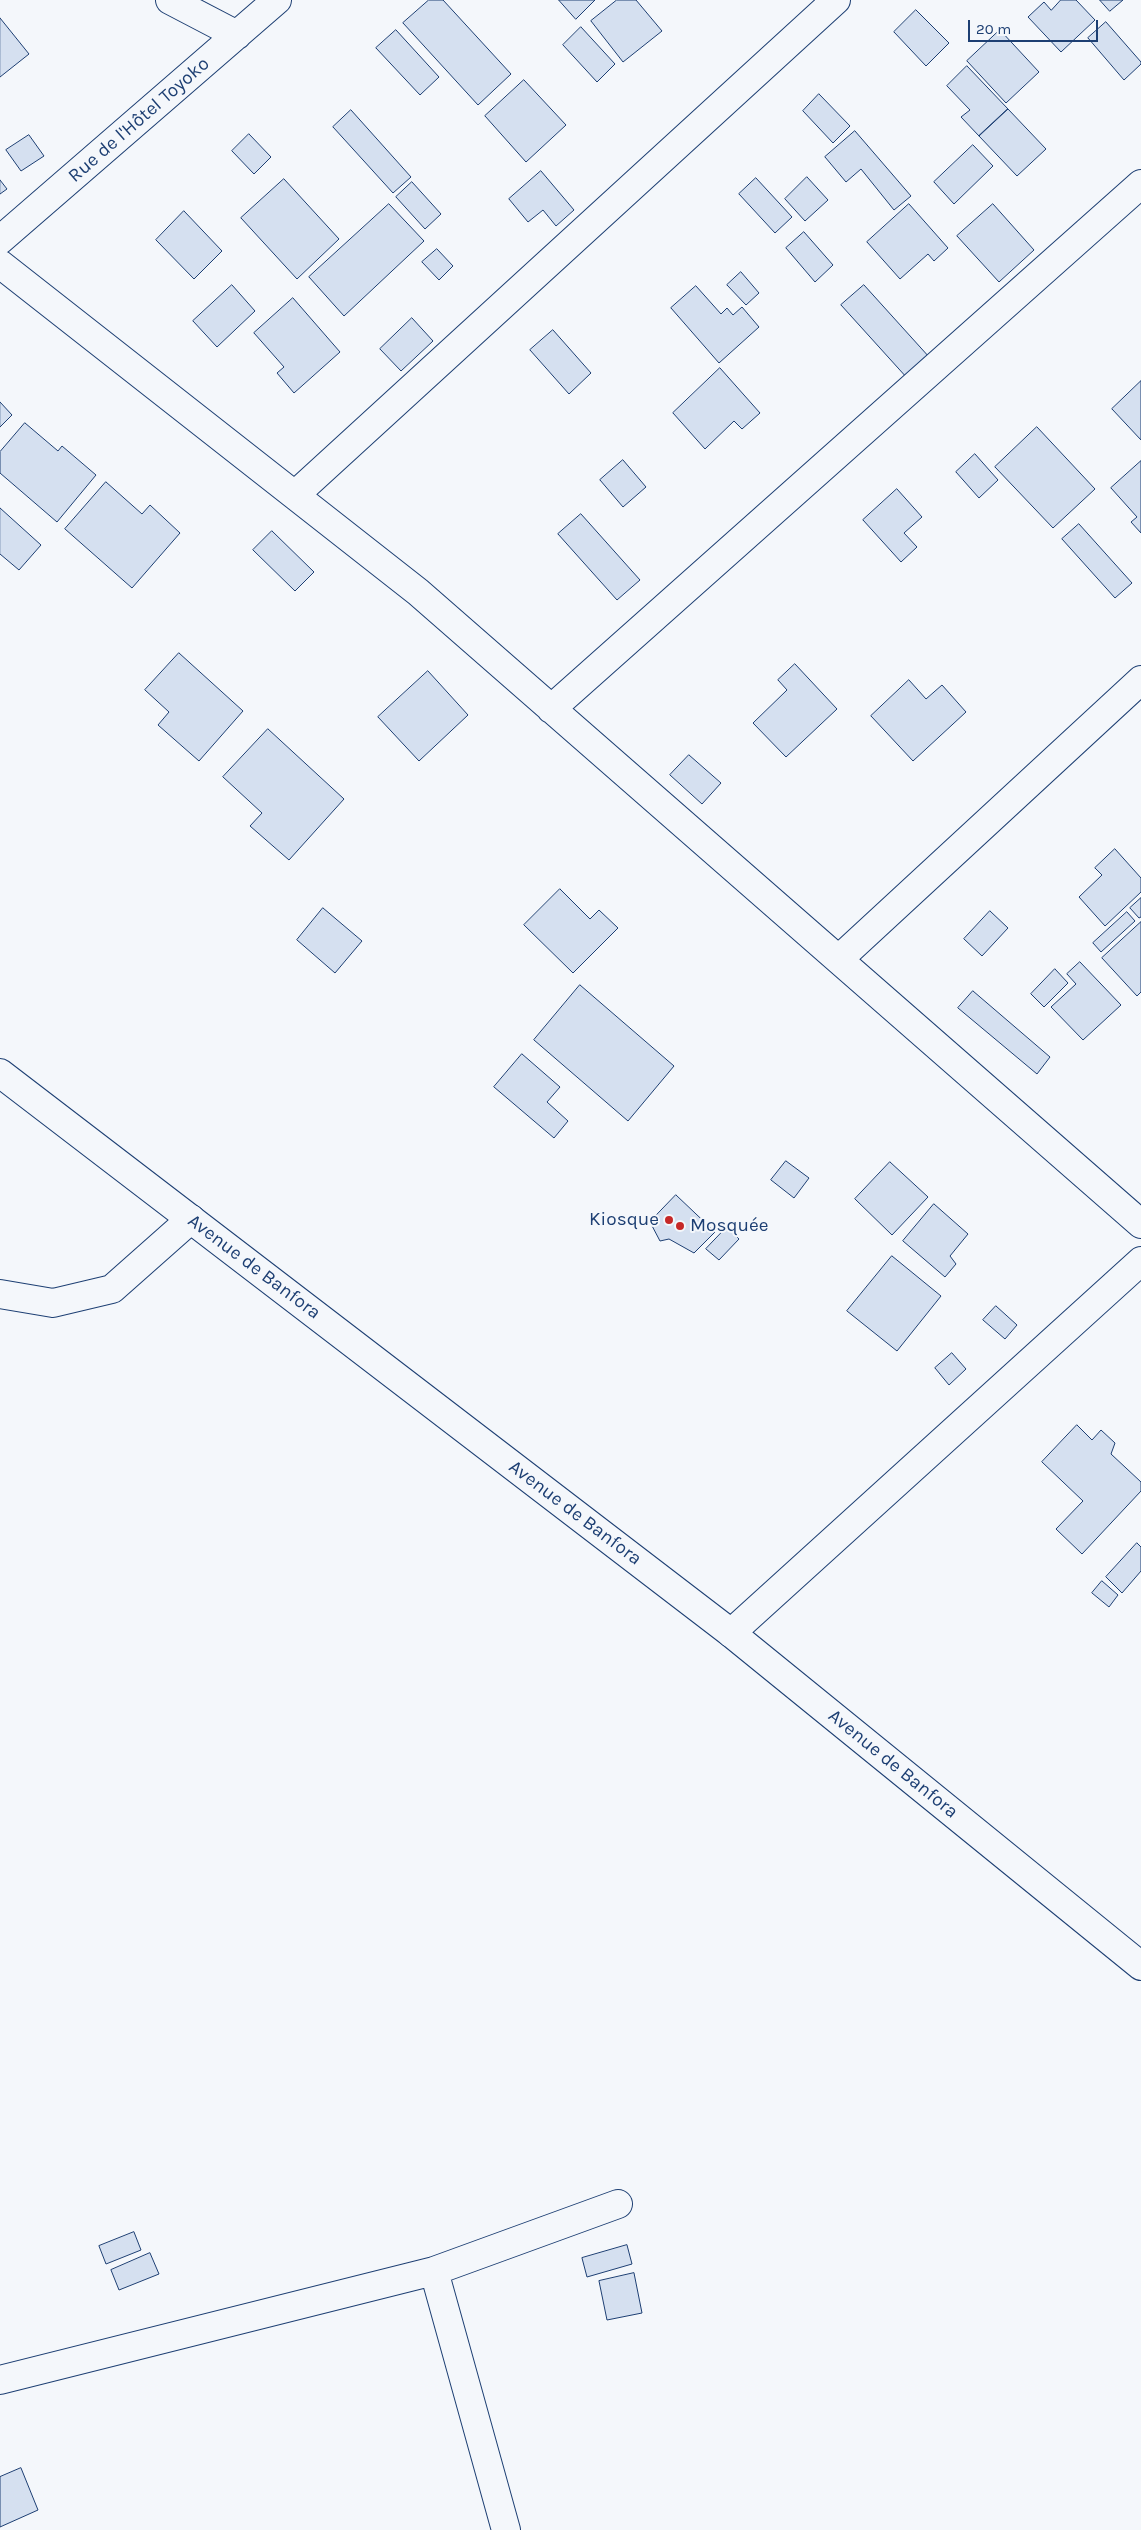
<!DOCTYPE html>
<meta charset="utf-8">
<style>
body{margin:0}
#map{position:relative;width:1141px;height:2530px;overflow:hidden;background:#f4f7fb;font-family:Karla,sans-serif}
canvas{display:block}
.scale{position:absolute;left:968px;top:20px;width:130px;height:22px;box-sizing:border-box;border:2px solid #1d3f73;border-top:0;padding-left:6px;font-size:15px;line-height:18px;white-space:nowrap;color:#1d3f73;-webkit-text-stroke:4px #f4f7fb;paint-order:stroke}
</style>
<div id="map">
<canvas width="1141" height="2530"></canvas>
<div class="scale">20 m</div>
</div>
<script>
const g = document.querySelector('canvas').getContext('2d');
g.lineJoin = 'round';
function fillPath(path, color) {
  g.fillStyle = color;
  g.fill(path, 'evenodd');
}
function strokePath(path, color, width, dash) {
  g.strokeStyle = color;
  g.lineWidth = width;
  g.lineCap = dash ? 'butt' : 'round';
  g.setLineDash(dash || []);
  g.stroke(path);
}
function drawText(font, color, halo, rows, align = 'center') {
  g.font = font + ' Karla,sans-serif';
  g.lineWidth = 4;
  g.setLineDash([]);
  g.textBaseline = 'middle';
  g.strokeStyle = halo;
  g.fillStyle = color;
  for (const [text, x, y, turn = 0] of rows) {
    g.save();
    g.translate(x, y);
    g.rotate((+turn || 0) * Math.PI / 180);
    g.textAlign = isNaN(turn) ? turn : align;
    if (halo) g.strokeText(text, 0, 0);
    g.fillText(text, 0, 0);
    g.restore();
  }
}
const building = new Path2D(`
 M429 0H443L511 74 478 105 403 23Z
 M559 0H595L576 19Z
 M617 0H636L662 31 623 62 591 21Z
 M1061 0H1076L1095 20 1061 52 1028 17 1044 2 1051 10Z
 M1100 0H1123L1110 11Z
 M916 10 949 43 926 66 894 32Z
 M0 18 29 54 0 77Z
 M1106 22 1141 62V64L1124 80 1088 38Z
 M581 27 615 64 597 82 563 45Z
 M396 30 439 77 420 95 376 48Z
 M1000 30 1039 72 1006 103 967 61Z
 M967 66 1008 109 979 136 961 117 970 110 947 86Z
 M524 80 566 125 526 162 485 116Z
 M819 94 850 126 833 143 803 111Z
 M1008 109 1046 149 1017 176 979 136Z
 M351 110 411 177 393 193 333 127Z
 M855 131 911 196 894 210 861 169 846 182 825 157Z
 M249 134 271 157 254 174 232 151Z
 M29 135 44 156 21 171 6 150Z
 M973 145 993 166 954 204 934 182Z
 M541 171 574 210 556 226 543 210 528 222 509 199Z
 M807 177 828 200 805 221 785 199Z
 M756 178 792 217 775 233 739 194Z
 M284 179 339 239 297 279 241 218Z
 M0 180 7 189 0 194Z
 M412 182 441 214 425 229 396 197Z
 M389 204 424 241 344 316 309 277Z
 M909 204 948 248 934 261 928 254 900 279 867 242Z
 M993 204 1034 250 999 282 957 236Z
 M184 211 222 251 194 279 156 240Z
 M804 232 833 265 815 282 786 248Z
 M437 249 453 266 439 280 422 262Z
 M741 272 759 293 746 305 727 285Z
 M232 285 255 311 217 347 193 321Z
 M864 285 930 358 908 379 841 305Z
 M696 286 721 314 727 308 733 315 742 307 759 327 719 363 671 308Z
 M293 298 340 352 294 393 277 373 284 367 254 333Z
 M412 318 433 341 401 371 380 349Z
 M553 330 591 373 569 394 530 350Z
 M720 368 760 413 742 429 734 421 705 449 673 413Z
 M1141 381V440L1112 409Z
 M0 402 12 415 0 427Z
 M25 423 58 451 62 446 96 475 57 522 0 473V452Z
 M1037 427 1095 489 1053 528 995 467Z
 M975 454 998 480 979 498 956 472Z
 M623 460 646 487 623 507 600 480Z
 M1141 461V533L1131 522 1137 517 1111 488Z
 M106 482 142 514 150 505 180 533 132 588 65 529Z
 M897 489 922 517 904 533 917 547 901 562 863 520Z
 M0 508 41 545 19 570 0 554Z
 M581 514 640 580 617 600 558 534Z
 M1079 524 1132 583 1115 598 1062 539Z
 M272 531 314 572 295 591 253 550Z
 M179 653 243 711 199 761 158 725 169 712 145 690Z
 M795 664 837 709 786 757 753 723 787 690 778 680Z
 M428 671 468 715 419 761 378 717Z
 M909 680 926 699 942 685 966 712 913 761 871 716Z
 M268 729 344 799 289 860 250 826 262 813 223 777Z
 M689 755 721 783 702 804 670 775Z
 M1115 849 1141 878V892L1105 926 1079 897 1102 875 1095 868Z
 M560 889 590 919 599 910 618 928 573 973 524 925Z
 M1141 898V917L1139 918 1130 908Z
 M323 908 362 941 335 973 297 940Z
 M990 911 1008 928 982 956 964 939Z
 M1127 912 1135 921 1101 952 1093 943Z
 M1141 922V992L1137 996 1102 958Z
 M1080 962 1121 1005 1083 1040 1051 1007 1076 984 1067 974Z
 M1055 969 1068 983 1044 1007 1031 994Z
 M580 985 674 1066 628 1121 534 1040Z
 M973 991 1050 1057 1037 1074 958 1008Z
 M522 1054 560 1087 547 1102 568 1121 554 1138 494 1087Z
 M786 1161 809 1178 794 1198 771 1180Z
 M890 1162 928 1197 892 1235 855 1199Z
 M676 1195 715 1232 694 1253 669 1239 660 1241 650 1222Z
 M934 1204 968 1234 950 1256 956 1264 945 1277 903 1241Z
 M727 1227 739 1239 719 1260 706 1249Z
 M892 1256 941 1296 897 1351 847 1311Z
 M996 1306 1017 1325 1005 1339 983 1320Z
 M952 1353 966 1369 949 1385 935 1368Z
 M1077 1425 1092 1440 1101 1430 1115 1443 1111 1454 1141 1482V1491L1082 1554 1056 1529 1083 1501 1042 1462Z
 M1137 1543 1141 1547V1571L1122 1593 1106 1577Z
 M1102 1581 1118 1595 1109 1607 1092 1593Z
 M134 2232 141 2250 106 2264 99 2246Z
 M627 2245 632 2264 587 2277 582 2258Z
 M150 2253 159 2274 119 2290 111 2270Z
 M634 2273 642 2313 607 2320 599 2281Z
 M21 2468 38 2510 0 2527V2477Z`);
const minor = new Path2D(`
 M170 0 237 35
 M0 240 277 0
 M0 264 418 592 1141 1224
 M296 494 836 0
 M551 709 1141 184
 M839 959 1141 680
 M0 1294 53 1303 112 1289 191 1219
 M731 1633 1141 1261
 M434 2271 506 2530
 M0 2380 434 2271 618 2204`);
const secondary = new Path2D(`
 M0 1073 731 1633 1141 1966`);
const markers = [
 [669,1220,5,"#c62828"],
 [680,1226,5,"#c62828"]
];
const streetNames = [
 ["Rue de l'Hôtel Toyoko",139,120,-41],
 ["Avenue de Banfora",254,1267,37],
 ["Avenue de Banfora",575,1513,37],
 ["Avenue de Banfora",893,1764,39]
];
const poiNames = [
 ["Kiosque",659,1220],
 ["Mosquée",690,1226,"left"]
];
fillPath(building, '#d5e0f0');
strokePath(building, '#1d3f73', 1);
strokePath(minor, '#1d3f73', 30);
strokePath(secondary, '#1d3f73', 30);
strokePath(minor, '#f4f7fb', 28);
strokePath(secondary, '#f4f7fb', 28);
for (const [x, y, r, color] of markers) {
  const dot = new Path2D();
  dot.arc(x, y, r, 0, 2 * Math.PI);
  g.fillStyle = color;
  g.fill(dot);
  strokePath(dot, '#f4f7fb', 2);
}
drawText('19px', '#1d3f73', '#f4f7fb', streetNames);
drawText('19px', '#1d3f73', '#f4f7fb', poiNames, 'right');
</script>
